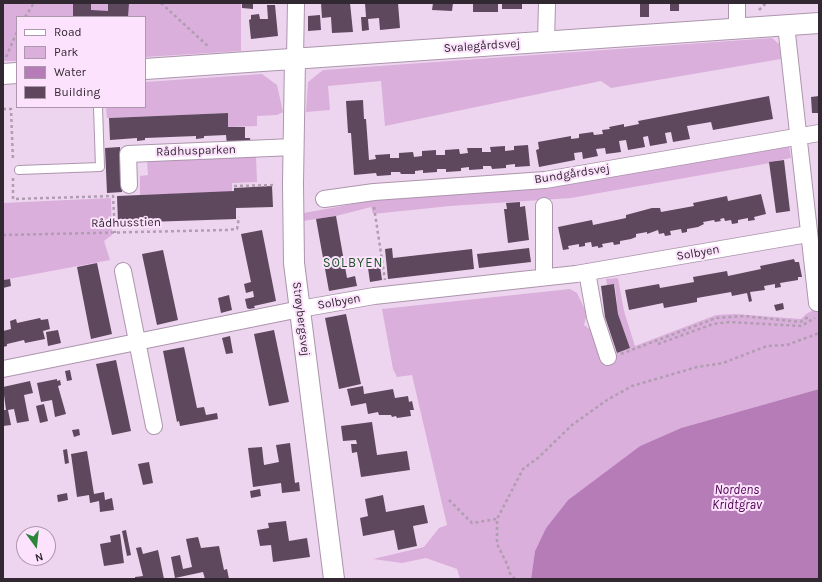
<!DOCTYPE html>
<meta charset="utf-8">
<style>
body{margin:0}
#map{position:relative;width:822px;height:582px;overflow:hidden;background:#eed5ef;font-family:Karla,sans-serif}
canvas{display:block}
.frame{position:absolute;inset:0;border:4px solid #312831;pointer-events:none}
.legend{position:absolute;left:16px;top:16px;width:130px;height:92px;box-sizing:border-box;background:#fce2fc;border:1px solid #ab98ab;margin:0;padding:5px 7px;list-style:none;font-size:12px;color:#312831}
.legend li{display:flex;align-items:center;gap:8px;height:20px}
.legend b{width:20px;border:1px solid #ab98ab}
.north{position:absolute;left:16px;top:526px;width:40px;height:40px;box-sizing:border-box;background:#fce2fc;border:1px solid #ab98ab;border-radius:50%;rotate:165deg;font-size:11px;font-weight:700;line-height:16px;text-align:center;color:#312831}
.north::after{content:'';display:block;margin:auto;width:14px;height:18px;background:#2a8638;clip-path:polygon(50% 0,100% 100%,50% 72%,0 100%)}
</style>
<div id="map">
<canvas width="822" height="582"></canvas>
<div class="frame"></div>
<ul class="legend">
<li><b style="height:5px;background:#fff"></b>Road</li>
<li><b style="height:11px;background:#daafdb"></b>Park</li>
<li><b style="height:11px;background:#b67cb8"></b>Water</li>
<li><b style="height:11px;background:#5d485e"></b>Building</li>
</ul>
<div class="north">N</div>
</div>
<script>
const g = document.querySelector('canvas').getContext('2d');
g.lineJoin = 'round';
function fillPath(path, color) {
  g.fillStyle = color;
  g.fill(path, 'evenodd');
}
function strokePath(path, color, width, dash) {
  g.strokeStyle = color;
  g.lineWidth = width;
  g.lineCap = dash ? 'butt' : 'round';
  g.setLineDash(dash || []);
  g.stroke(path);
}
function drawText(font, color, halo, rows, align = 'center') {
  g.font = font + ' Karla,sans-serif';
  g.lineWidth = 4;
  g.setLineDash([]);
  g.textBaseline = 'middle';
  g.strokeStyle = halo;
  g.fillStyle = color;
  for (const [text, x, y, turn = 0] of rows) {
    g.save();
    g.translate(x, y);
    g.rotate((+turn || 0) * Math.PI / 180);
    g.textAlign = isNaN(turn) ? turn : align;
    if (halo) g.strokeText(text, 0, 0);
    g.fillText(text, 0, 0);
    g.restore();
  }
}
const green = new Path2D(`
 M5 3H241V51L145 57V17H17V61H3V6Z
 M772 38 779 44 781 59 611 88 601 81 385 126 381 81 328 86 330 110 306 112 308 82 323 70Z
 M262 74 277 85 283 112 277 115 257 116V126L228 127 227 113 107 118 106 107H145V82Z
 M789 145 791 158 770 162V163L571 198 450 206 373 214 371 207 336 216 303 221 304 213 375 200Z
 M256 157 257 182 232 183V192L140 195V176L148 175 147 161Z
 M111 198 112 235 104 241 110 260 3 280V203Z
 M618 278 624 311 635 346 716 315 735 314 801 319 806 314 819 307V389L681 428 640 446 568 500 546 528 535 551 531 579H460L457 569 426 558 402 563 373 559 424 547 439 528 447 525 412 375 397 377 393 369 382 309 570 289 577 293 587 314 584 325 591 330 601 359 630 348 618 314 615 285H607L606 279Z`);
const water = new Path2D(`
 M819 389V579H531L535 551 546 528 568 500 640 446 681 428Z`);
const building = new Path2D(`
 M73 3H91V10L108 11V3H129L128 17H73Z
 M242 3H253V9L242 8Z
 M321 3H350L353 32 332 33 331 17 322 18Z
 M365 3H398L400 28 380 30 379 18 368 19 369 30 362 31 361 17H366Z
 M433 3H453L452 11 432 10Z
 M473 3H498V12H473Z
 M502 3H522V9H502Z
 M640 3H649V17H640Z
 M670 3H679V11H670Z
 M267 5H275L278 36 251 39 249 20 251 19V15L259 14 260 19H268Z
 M320 15 321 30 308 31V16Z
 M769 96 773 119 713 130 711 122 687 126 690 139 673 142 671 132 665 133 667 143 650 146 648 136 643 137 645 147 628 150 626 140 619 141 621 152 606 154 605 148 596 149 598 156 583 159 582 152 574 153 575 160 539 167 536 150 539 149 538 142 571 136V139L579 138V134L593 132 594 135 603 134 602 130 610 129 609 127 624 124V127L639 124 638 121Z
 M819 96V113H812L811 97Z
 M363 100 364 119H366L369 160 376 159 375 155 390 154V158H399V153L413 152 414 157 422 156V151L436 150V155H445V150L459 149 460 154 468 153 467 148H482V152H491L490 147 505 146V151L514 150V146L528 145 530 166 515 167V164L506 165V168L492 169 491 166H483V169L469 170V167L461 168V171L446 172V169H437V172L423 173V170L415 171V174H401L400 172H391V175L377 176 376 173 354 175 351 133H348L346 101Z
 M228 113V127H245V138H250L251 144 227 145 226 135 204 136V138L196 139V136L145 138V140L137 141V138L110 140 109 118Z
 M120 147 122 192 107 193 105 148Z
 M784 160 790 211 776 213 769 162Z
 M272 186 273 207 236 208V219L118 223 117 196 234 191V188Z
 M761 194 766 214 754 217 755 220 748 221V218L738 220V223L732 224 731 220 725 221 724 218 720 219 721 221 715 222 714 220 703 222 704 224 698 227 687 229V232L682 233 681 229 670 231 671 235 665 236 664 233 659 234 658 230 647 234V232L636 234V237L631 239 620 241V244L614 245 613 242 602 244 603 247 598 248V246L592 247 591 242 585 243V246L579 247V244L568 246 569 249 563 250 558 227 592 220 593 225 626 218V215L652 208H660L661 212 694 206 693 203 727 196 728 201Z
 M520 202V207L525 206 529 240 508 243 504 209H507L506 203Z
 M336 216 347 278 355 276 357 286 329 291 316 219Z
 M262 230 276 301 254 306 255 308 249 309 247 308 245 299 254 297 253 291 246 293 244 284 251 282 241 234Z
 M392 248 393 258 472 249 474 269 388 279 385 249Z
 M529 248 531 262 479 268 477 254Z
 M163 250 178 320 157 325 142 254Z
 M794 259 795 262H799L802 277H798V280L780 283 781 287 775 288V284L764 286 765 290 750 292 752 301 749 302 747 293 732 296 731 292 697 298V302L664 308 663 303 629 310 625 290 659 284 660 288 694 282 693 277 727 271 728 276 761 269 760 266Z
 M97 263 112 334 91 339 77 267Z
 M380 266 382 280 370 282 368 268Z
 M10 279 11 286 3 288V280Z
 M614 284 618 314 630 348 617 353 605 317 601 286Z
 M229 295 232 310 221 313 218 298Z
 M783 303 784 309 776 311 774 305Z
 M346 314 361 384 339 389 325 318Z
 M40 318 41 320 48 319 50 329 43 331 45 339 25 343 24 340 7 344V346L3 347V331L11 329 10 321 16 319 17 323Z
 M58 330 61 343 48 346 46 332Z
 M274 330 289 402 269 406 254 334Z
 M230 336 233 353 226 354 222 338Z
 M184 347 197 408 204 407 206 415 217 413 218 419 180 426 179 421 177 422 163 351Z
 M116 360 131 431 112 435 96 364Z
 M70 370 72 380 67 381 65 371Z
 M57 379V381L60 380 61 385 58 386 66 414 55 417 52 400 41 402 37 383Z
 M30 381 33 393 24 395 29 421 17 423 14 409 8 410 11 425 3 426V410H6L3 387Z
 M363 386 364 394 393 389 395 398 408 396 409 402 412 401 414 410H410L411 416 397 418 396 416 392 417 391 415H379L378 412 368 414 366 403 351 406 347 389Z
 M44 404 48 421 40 423 36 406Z
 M372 422 377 455 407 451 410 470 361 477 357 452 352 453 351 444H357L356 440 343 441 341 426Z
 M79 429 80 435 74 437 72 430Z
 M290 443 295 483 299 482 300 491 282 493 281 483 253 487 248 448 262 447 264 465 279 462 276 445Z
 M67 449 69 463 65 464 63 450Z
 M87 451 94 494 104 492 105 500 112 498 114 510 100 512 99 501 90 503 89 495 77 497 71 454Z
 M149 462 153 483 143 485 138 464Z
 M260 489 261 496 251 498 250 491Z
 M67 493 68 500 58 502 57 495Z
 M383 495 386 512 424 505 428 523 413 526 417 546 398 550 394 530 363 536 360 518 368 516 365 499Z
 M286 521 289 541 307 538 310 557 273 562 271 545 260 546 257 530 269 528 268 523Z
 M126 530 131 555 127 556 122 531Z
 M120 534 124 563 104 566 100 544 111 542 110 536Z
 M198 537 201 548 219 546 224 570 227 569 229 579H205L203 572 175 578 171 557 180 555 183 569 192 567 186 539Z
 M141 547 143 554 158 550 164 579H135V577L143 576 136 548Z`);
const path = new Path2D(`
 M161 3 209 47
 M759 10 766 3
 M25 17 34 3
 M6 57 17 32
 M3 109H11L13 161
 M13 178V199L113 196 115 233
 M234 186 276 185
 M374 207 385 280
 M3 235 227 230 237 229 239 217
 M658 344 713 324 730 322 801 326 815 318
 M621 354 716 318 744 316 800 322 810 316
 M449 500 472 523 497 519
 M515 579 509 572 508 566 497 544V519L523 469 539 457 572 425 607 400 632 386 697 367 723 363 767 346 787 345 819 333`);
const service = new Path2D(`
 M19 170 100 167 98 107`);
const minor = new Path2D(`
 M737 3V28
 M786 25 817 303
 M546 42 547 3
 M295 58 296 3
 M129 185 128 154 294 147
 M324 199 374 192 545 180 819 133
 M123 271 154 426
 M587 272 595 317 608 357
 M544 277V206
 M3 369 300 309 374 296 576 274 808 234`);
const tertiary = new Path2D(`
 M295 58 293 184 294 263 334 579
 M145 69 819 23
 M3 74 17 73`);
const streetNames = [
 ["Svalegårdsvej",482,46,-4],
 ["Rådhusparken",196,151,-2],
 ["Bundgårdsvej",572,174,-9],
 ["Rådhusstien",126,223,-1],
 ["Solbyen",698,253,-10],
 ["Solbyen",339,302,-10],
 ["Strøybergsvej",301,319,83]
];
const neighbourhoodNames = [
 ["SOLBYEN",353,263]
];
const waterNames = [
 ["Nordens",737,490],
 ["Kridtgrav",737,505]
];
fillPath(green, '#daafdb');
fillPath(water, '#b67cb8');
fillPath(building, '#5d485e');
strokePath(service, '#ac95ad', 10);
strokePath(minor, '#ac95ad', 18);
strokePath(tertiary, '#ac95ad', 22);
strokePath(path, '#b19db1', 2.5, [3, 3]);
strokePath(service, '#fff', 8);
strokePath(minor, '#fff', 16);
strokePath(tertiary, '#fff', 20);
drawText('12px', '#312831', '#fce2fc', streetNames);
g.letterSpacing = '1px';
drawText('13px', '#1f5826', '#fce2fc', neighbourhoodNames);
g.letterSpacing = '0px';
drawText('italic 13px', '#4c0050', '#fce2fc', waterNames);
</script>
